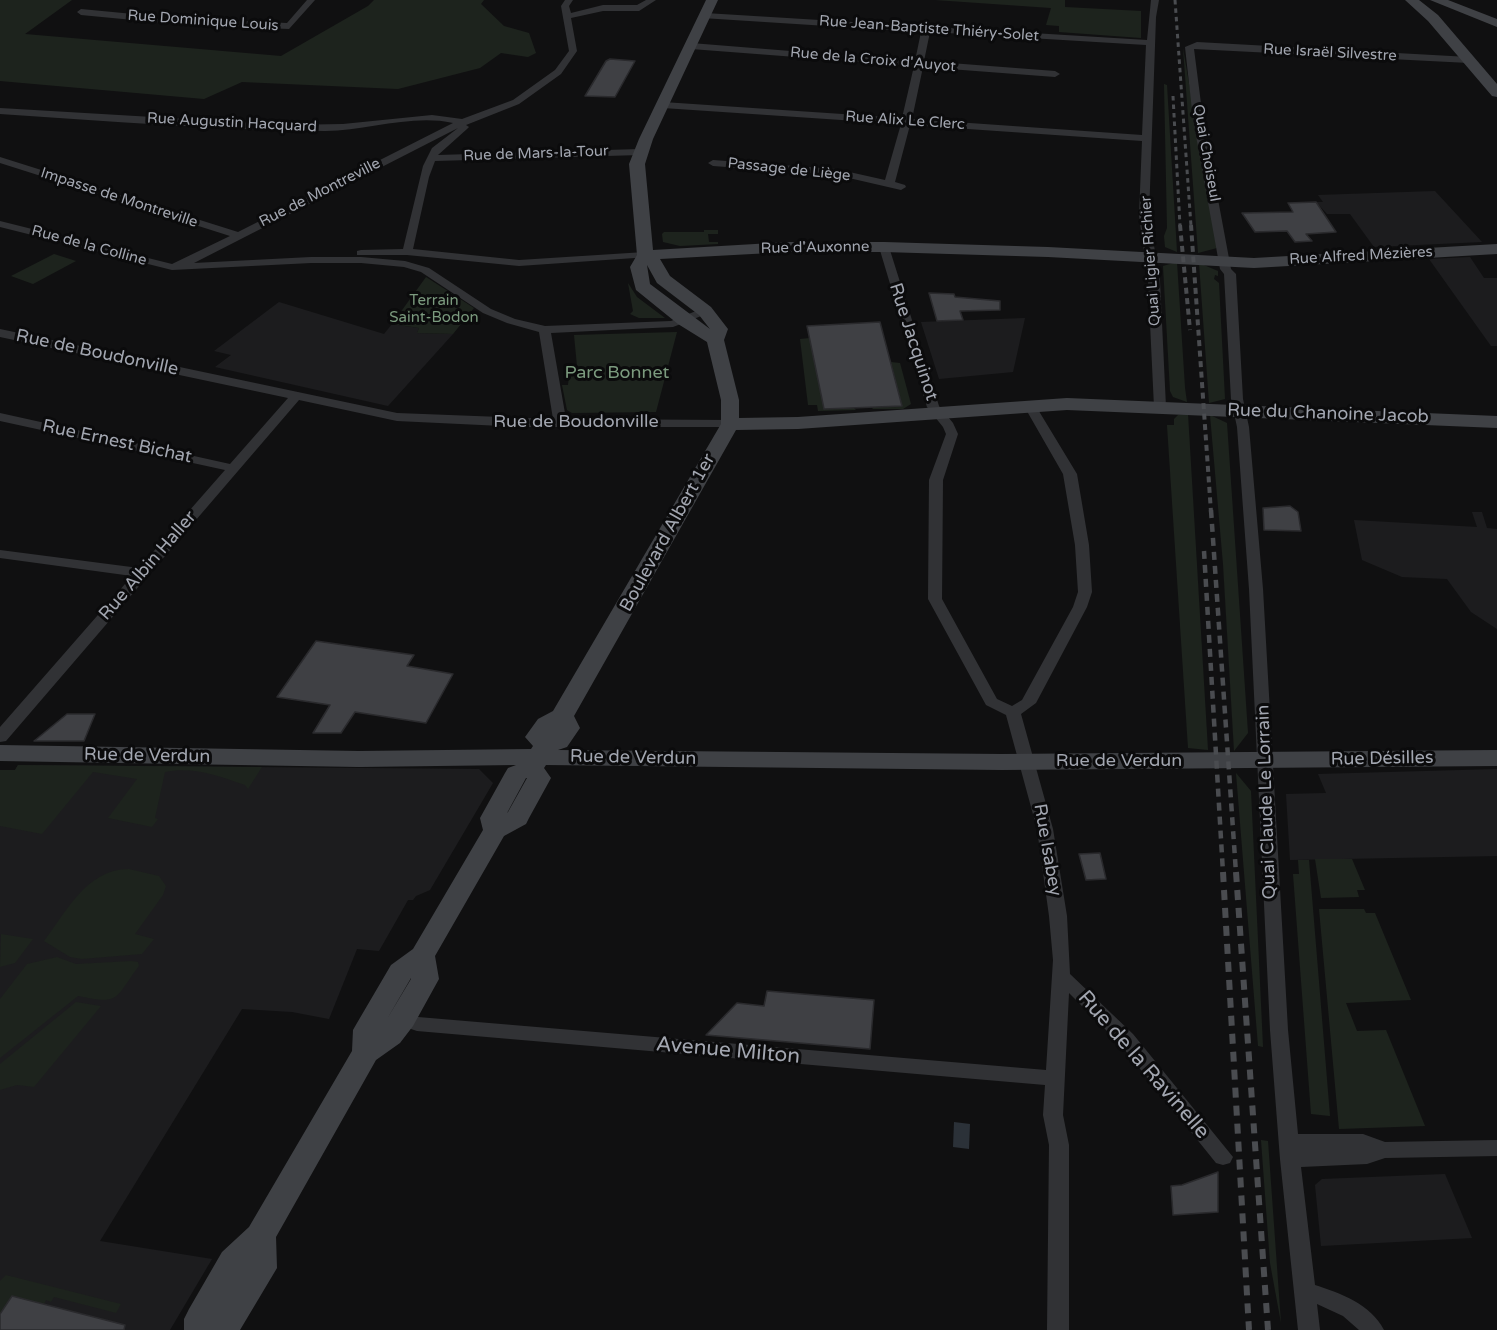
<!DOCTYPE html>
<meta charset="utf-8">
<style>
body{margin:0}
canvas{display:block;background:#101011}
</style>
<canvas width="1497" height="1330"></canvas>
<script>
const g = document.querySelector('canvas').getContext('2d');
g.lineJoin = 'round';
function fillPath(path, color) {
  g.fillStyle = color;
  g.fill(path, 'evenodd');
}
function strokePath(path, color, width, dash) {
  g.strokeStyle = color;
  g.lineWidth = width;
  g.lineCap = dash ? 'butt' : 'round';
  g.setLineDash(dash || []);
  g.stroke(path);
}
function drawText(font, color, halo, rows, align = 'center') {
  g.font = font + ' "Varela Round",sans-serif';
  g.lineWidth = 6;
  g.setLineDash([]);
  g.textBaseline = 'middle';
  g.strokeStyle = halo;
  g.fillStyle = color;
  for (const [text, x, y, turn = 0] of rows) {
    g.save();
    g.translate(x, y);
    g.rotate((+turn || 0) * Math.PI / 180);
    g.textAlign = isNaN(turn) ? turn : align;
    if (halo) g.strokeText(text, 0, 0);
    g.fillText(text, 0, 0);
    g.restore();
  }
}
const built = new Path2D(`
 M1435 191 1482 242 1374 247 1350 214H1327L1316 202H1323L1318 195Z
 M1470 257 1484 278H1497V346H1491L1429 259Z
 M279 302 384 334 392 324 419 328 417 333 453 334 388 406 215 367 231 355 214 351Z
 M1025 318 1013 372 939 379 921 322Z
 M1472 512H1482L1487 528 1497 529V629L1471 612 1447 579 1402 577 1362 560 1354 520 1477 527Z
 M18 765 479 769 493 783 430 890 416 896 413 900H408L379 951 357 949 329 1019 292 1012 242 1009 100 1241 212 1259 170 1330H0V770H15Z
 M1497 769V856L1290 860 1286 794 1326 793 1318 774Z
 M1445 1174 1472 1238 1321 1246 1315 1185 1322 1179Z`);
const green = new Path2D(`
 M0 0H72L25 34 281 56 368 6 374 0H484L481 4 504 26 529 33 536 53 528 57 501 53 480 68 398 89 242 82 204 99 0 81Z
 M935 0H1065V7L1141 11V38L1059 32V26L1046 25 1051 8Z
 M1183 48 1217 248 1198 253Z
 M1164 84 1167 85 1177 252 1165 247 1164 236 1167 228Z
 M704 230H718V234H708L709 242H718V244L680 246 663 242 662 234 664 232H704Z
 M54 254 76 261 33 284 11 276Z
 M1177 262 1185 388 1187 402 1173 397 1170 391 1163 266Z
 M1199 263 1218 271V276L1215 275 1214 279 1219 283 1225 399 1209 403Z
 M426 277 474 308 453 334 417 333 419 328 392 324Z
 M628 283 637 297 665 318H639L630 314 633 311Z
 M677 332 656 412 572 413 567 410 562 385H568L570 367 577 366 574 335Z
 M810 338 854 408 856 410 818 411 817 405H808L800 339Z
 M891 362 900 363 911 404 903 409H872L874 407 902 406Z
 M1188 414 1208 750 1188 748 1167 425H1174V419L1178 415Z
 M1210 415 1227 423 1248 733 1234 751 1223 564Z
 M18 765 262 767 248 789 245 785C219 776 193 766 165 772L155 818 158 819 152 827 108 818 137 779 93 772 42 834 0 826V770H15Z
 M1236 773 1251 791 1263 1047 1258 1046Z
 M1315 859H1352L1365 890H1357L1359 897 1321 898Z
 M1298 860H1309L1330 1116 1311 1114 1293 874H1299Z
 M129 869 159 876 166 886 163 895 135 934 154 939 142 954 82 959 70 957 44 941C67 911 87 869 129 869Z
 M1319 909H1364L1366 913H1375L1411 1000 1346 1003 1357 1031 1386 1030 1425 1126 1339 1129Z
 M1 934 33 939 15 963 0 967Z
 M57 957 76 964 131 961 138 962 139 966C114 999 121 1005 78 996L0 1058V999L27 964Z
 M76 1002 101 1006 34 1087 17 1085 0 1090V1064Z
 M1261 1140 1268 1141 1281 1323 1270 1263Z
 M6 1275 121 1304 116 1313 54 1297 51 1302 46 1300 44 1304 12 1296 0 1314V1281Z`);
const water = new Path2D(`
 M954 1122 970 1124 969 1149 953 1147Z`);
const building = new Path2D(`
 M610 59 635 61 615 97 585 96 606 61Z
 M1316 202 1336 232 1306 234 1312 241 1295 242 1287 231 1255 232 1242 213 1293 212 1288 203Z
 M929 293 954 294 955 297 1000 301V310L960 311 963 320 937 321Z
 M880 322 902 406 824 409 807 326Z
 M1290 506 1298 512 1301 531 1264 530 1263 508Z
 M316 641 414 655 407 666 453 674 426 723 355 712 341 733H313L330 705 277 697Z
 M67 714H95L84 741H34Z
 M1100 853 1106 879 1086 880 1079 854Z
 M767 991 874 1000 870 1049 706 1035 737 1003 764 1006Z
 M1218 1172V1212L1173 1215 1171 1186 1182 1185Z
 M12 1296 125 1325 124 1330H0V1314Z`);
const street = new Path2D(`
 M307 0H315L289 29 175 24 81 15 77 12 81 9 175 18 287 23Z
 M565 0H573L569 6 571 13 603 5H637L646 0H656L639 11H603L571 18 577 51 561 74 519 104 466 125 469 127 467 129 438 155 640 149 645 152 640 155 435 161 429 177 413 249 519 260 645 252 649 253V257L519 266 407 255H357V251L361 250 403 249 423 166 432 148 458 128 194 263 311 257H361L405 261 429 268 491 309 515 319 545 326 671 321 701 309H709V313L673 327 551 333 566 419 730 420 736 424 734 427H523L397 421 299 400 6 741 0 742V727L132 576 0 558V550L139 568 225 470 0 421V413L230 464 288 398 0 337V329L397 413 553 419 539 332 507 323 483 313 421 272 404 267 361 263H311L172 270 0 227V221L172 264 230 236 0 163V157L238 232 453 123C411 114 367 131 325 131 216 130 108 121 0 114V108L288 125 343 124 432 115 462 119 513 100 555 70 569 51 561 6Z
 M1151 0H1159L1156 17 1149 216 1160 281 1166 407 1160 411 1154 407 1148 281 1139 216 1142 141 910 125 895 182 905 185 906 187 901 190 836 175 713 166 708 163 713 160 836 169 885 180 901 124 663 108 658 105 663 102 902 118 914 66 691 49 687 46 691 43 915 61 921 32 702 18V14L705 13 1147 40ZM930 32 1146 45 1142 135 912 119 923 67 1055 77 1060 74 1055 71 924 61Z
 M1197 42 1469 57 1473 60 1469 63 1194 49 1203 119 1231 269 1236 274 1243 399 1249 427 1263 589 1288 1030 1298 1134H1363L1385 1142 1497 1140V1156L1385 1158 1367 1164 1301 1167 1315 1285C1340 1293 1371 1304 1384 1330H1359L1343 1316 1317 1304 1320 1330H1298L1280 1159 1270 1030 1249 589 1237 427 1231 399 1224 274 1220 269 1193 119 1185 47Z
 M884 244 889 247 939 406 953 423 958 434 943 480 942 599 997 699 1012 706 1022 700 1073 607 1078 592 1075 545 1063 474 1024 406 1026 403H1034L1077 474 1089 545 1092 592 1087 607 1036 703 1021 714 1053 829 1067 916 1070 974 1133 1034 1233 1157 1230 1163 1223 1165 1216 1163 1120 1044 1069 993 1063 1115 1069 1145V1330H1047L1049 1145 1043 1115 1045 1085 417 1031 396 1024 394 1019 396 1014 403 1012 418 1017 1046 1070 1053 960 1049 916 1037 829 1006 715 986 705 928 599 929 480 946 434 943 427 927 407 879 247Z`);
const secondary = new Path2D(`
 M706 0H718L653 139 645 164 653 250 789 242H884L1048 247 1254 258 1497 244V254L1254 268 1048 257 884 252H789L660 259 670 276 711 307 728 329 724 340 739 400V418L798 417 1067 398 1497 416V428L1067 410 798 429 736 430 574 716 580 728 567 747 558 750 1002 754 1497 750V766L1002 770 546 765 544 768 551 778 529 818 526 824 504 836 435 956 439 979 413 1026 400 1043 376 1060 276 1237 277 1268 240 1330H184V1319L189 1309 222 1252 249 1227 352 1051 353 1030 357 1023 391 965 413 949 483 830 480 818 505 773 508 768 516 765 359 767 0 761V745L359 751 531 749 533 746 525 737 538 719 553 711 721 424V400L707 342 678 324 636 290 630 267 637 255 629 164 639 139ZM647 265 657 283 699 315 710 329 650 284ZM527 778 508 812 507 813 526 778ZM411 978 387 1019 411 979Z
 M1405 0H1419L1438 15 1497 84V97L1492 96 1428 21Z
 M1430 0H1448L1497 19V27Z`);
const railFar3 = new Path2D(`
 M1175 0 1191 226
 M1173 96 1180 226`);
const railFar2 = new Path2D(`
 M1180 225 1190 330
 M1191 225 1211 512`);
const railFar1 = new Path2D(`
 M1211 510 1236 873
 M1204 551 1223 873`);
const rail = new Path2D(`
 M1223 872 1249 1330
 M1236 872 1268 1330`);
const farStreetnames = [
 ["Rue Dominique Louis",203,21,4],
 ["Rue Jean-Baptiste Thiéry-Solet",929,29,4],
 ["Rue Israël Silvestre",1330,53,3],
 ["Rue de la Croix d'Auyot",873,60,5],
 ["Rue Alix Le Clerc",905,121,4],
 ["Rue Augustin Hacquard",232,123,3],
 ["Quai Choiseul",1206,153,80],
 ["Rue de Mars-la-Tour",536,154,-2],
 ["Passage de Liège",789,170,6],
 ["Rue de Montreville",320,193,-27],
 ["Impasse de Montreville",119,198,18],
 ["Rue de la Colline",89,246,15],
 ["Rue d'Auxonne",815,248,-1],
 ["Rue Alfred Mézières",1361,256,-3],
 ["Quai Ligier Richier",1151,261,-94]
];
const farParknames = [
 ["Terrain",434,301],
 ["Saint-Bodon",434,318]
];
const streetNames = [
 ["Rue Jacquinot",913,342,72],
 ["Rue de Boudonville",97,353,12],
 ["Rue du Chanoine Jacob",1328,414,2],
 ["Rue de Boudonville",576,422],
 ["Rue Ernest Bichat",117,442,12],
 ["Boulevard Albert 1er",668,533,-61],
 ["Rue Albin Haller",148,566,-49],
 ["Rue de Verdun",147,756,1],
 ["Rue de Verdun",633,758,1],
 ["Rue Désilles",1382,759,-1],
 ["Rue de Verdun",1119,761],
 ["Quai Claude Le Lorrain",1267,802,-92],
 ["Rue Isabey",1047,850,80]
];
const parkNames = [
 ["Parc Bonnet",617,373]
];
const nearStreetnames = [
 ["Avenue Milton",728,1051,5],
 ["Rue de la Ravinelle",1143,1065,49]
];
fillPath(built, '#1c1c1e');
fillPath(green, '#1d231d');
fillPath(water, '#2b3138');
fillPath(building, '#3f4044');
strokePath(building, '#2a2a2d', 1.5);
fillPath(street, '#313235');
fillPath(secondary, '#3f4145');
strokePath(railFar3, '#4a4c50', 3, [4.5, 4]);
strokePath(railFar2, '#4a4c50', 4, [6, 4.5]);
strokePath(railFar1, '#4a4c50', 4.5, [8, 6]);
strokePath(rail, '#4a4c50', 6, [10, 8]);
drawText('15px', '#a2a6b0', '#0b0b0c', farStreetnames);
drawText('15px', '#7b9a7e', '#0b0b0c', farParknames);
drawText('18px', '#a2a6b0', '#0b0b0c', streetNames);
drawText('18px', '#7b9a7e', '#0b0b0c', parkNames);
drawText('21px', '#a2a6b0', '#0b0b0c', nearStreetnames);
</script>
